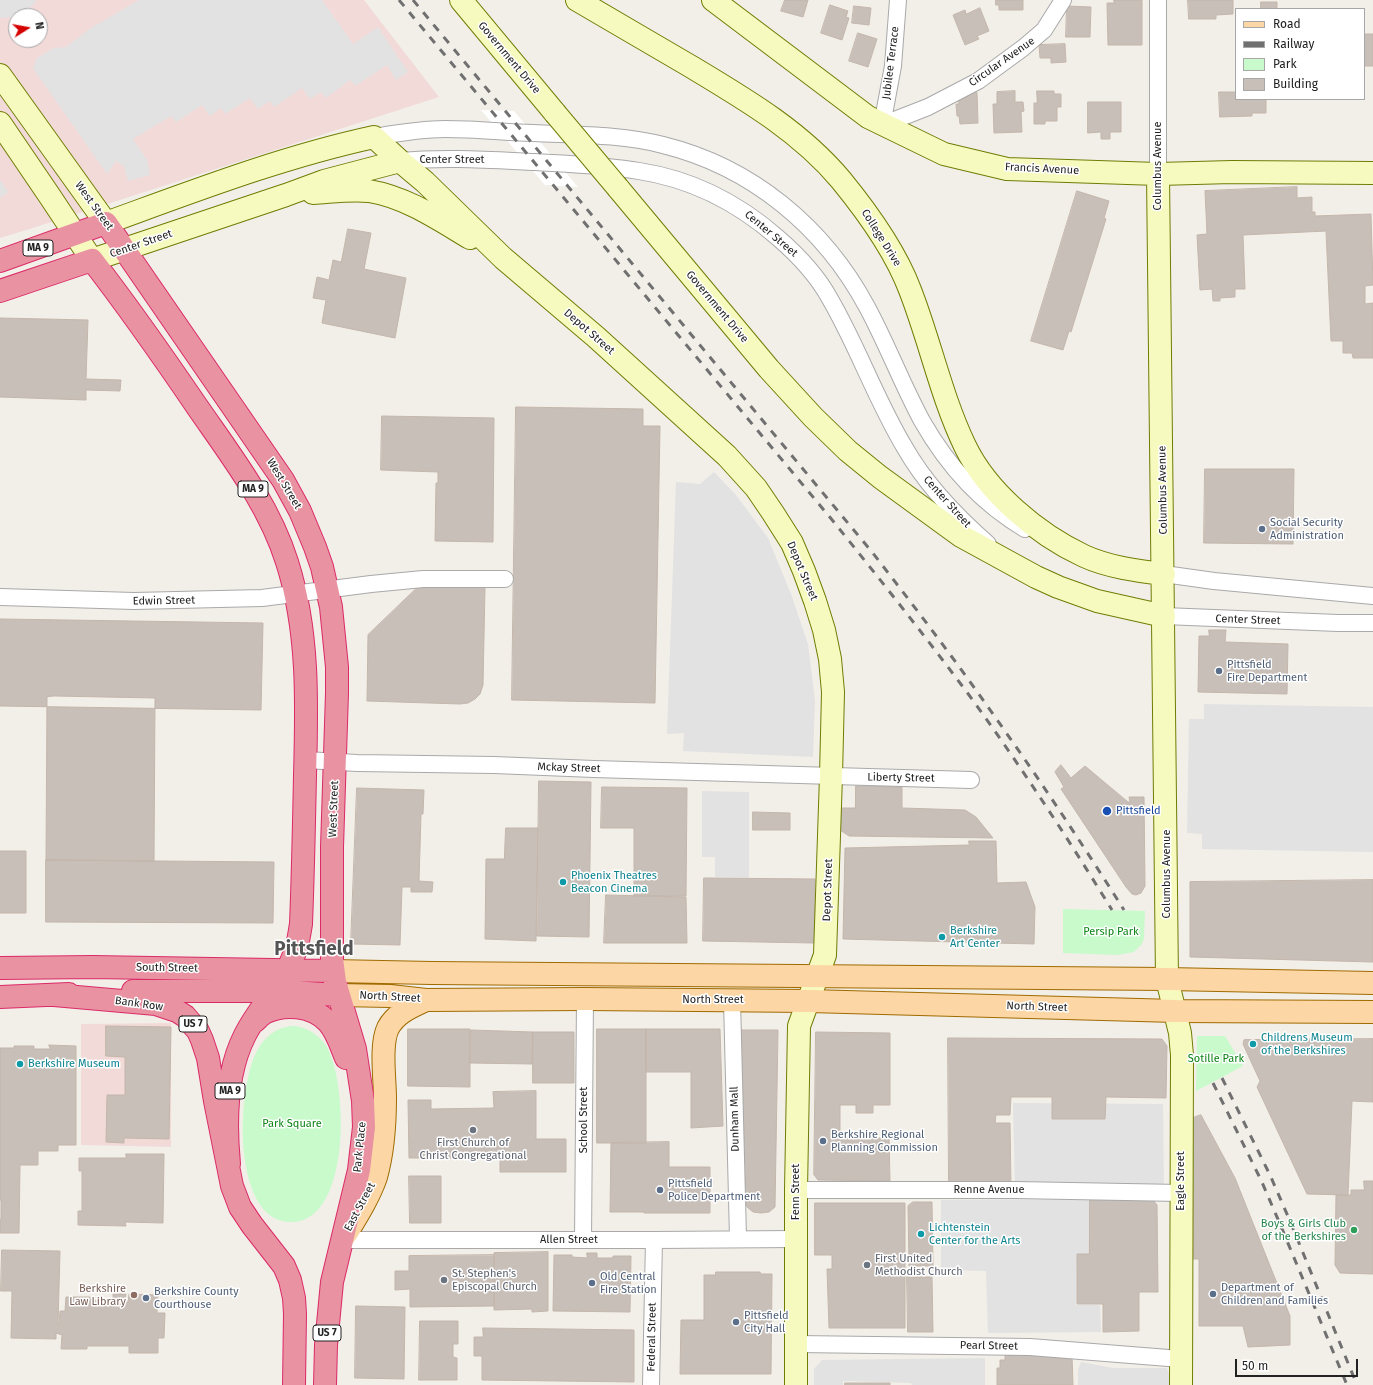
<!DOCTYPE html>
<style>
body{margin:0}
#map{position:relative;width:1373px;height:1385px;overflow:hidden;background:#f2efe9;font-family:"Fira Sans",sans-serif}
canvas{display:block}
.legend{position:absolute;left:1235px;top:8px;width:130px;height:92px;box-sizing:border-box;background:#fff;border:1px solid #a7a7a7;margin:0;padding:5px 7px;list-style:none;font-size:12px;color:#222}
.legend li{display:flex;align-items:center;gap:8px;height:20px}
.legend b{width:20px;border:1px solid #a7a7a7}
.north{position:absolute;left:8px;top:8px;width:40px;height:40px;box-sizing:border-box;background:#fff;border:1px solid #a7a7a7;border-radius:50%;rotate:79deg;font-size:11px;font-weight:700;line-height:16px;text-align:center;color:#222}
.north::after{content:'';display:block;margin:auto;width:14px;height:18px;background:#d40000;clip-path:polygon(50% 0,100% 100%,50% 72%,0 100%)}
.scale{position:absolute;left:1235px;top:1359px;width:123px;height:18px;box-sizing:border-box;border:2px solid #222;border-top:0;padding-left:5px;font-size:12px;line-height:14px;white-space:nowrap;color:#222;-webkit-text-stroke:3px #fff;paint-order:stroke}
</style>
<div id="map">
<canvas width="1373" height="1385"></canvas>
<ul class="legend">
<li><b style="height:5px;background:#fcd6a4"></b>Road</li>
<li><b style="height:5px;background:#707070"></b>Railway</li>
<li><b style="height:11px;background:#c8facc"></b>Park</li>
<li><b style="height:11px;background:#c7bfb8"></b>Building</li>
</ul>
<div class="north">N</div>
<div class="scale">50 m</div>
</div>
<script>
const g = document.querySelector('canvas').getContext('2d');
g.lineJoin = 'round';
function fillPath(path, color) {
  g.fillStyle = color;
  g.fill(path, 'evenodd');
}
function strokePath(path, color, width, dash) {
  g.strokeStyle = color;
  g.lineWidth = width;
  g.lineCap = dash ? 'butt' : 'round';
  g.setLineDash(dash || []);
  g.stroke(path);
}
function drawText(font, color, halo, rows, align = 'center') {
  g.font = font + ' "Fira Sans",sans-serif';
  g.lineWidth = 3;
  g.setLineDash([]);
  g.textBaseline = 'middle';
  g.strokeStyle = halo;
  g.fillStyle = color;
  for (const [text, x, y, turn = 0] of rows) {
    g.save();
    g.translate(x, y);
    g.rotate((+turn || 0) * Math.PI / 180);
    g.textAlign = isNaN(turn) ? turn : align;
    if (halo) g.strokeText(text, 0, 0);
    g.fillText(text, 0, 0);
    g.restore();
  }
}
const commercial = new Path2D(`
 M0 0H364L439 97 33 228 0 238ZM16 16H40V40H16Z
 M171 1023V1147L81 1145V1024Z`);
const park = new Path2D(`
 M1063 909 1145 911 1144 938 1142 944 1134 952 1118 955 1063 953Z
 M295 1026C308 1028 317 1034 325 1044 349 1079 352 1226 289 1222 231 1219 237 1087 257 1051 265 1036 278 1026 295 1026Z
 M1197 1036H1225L1243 1066 1196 1091Z`);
const parking = new Path2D(`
 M0 0H37L31 7 13 17 0 18Z
 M139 0H322L353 44 378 27 408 72 396 80 387 65 355 86 350 80 326 98 321 92 310 99 302 88 274 107 270 101 258 109 250 98 225 114 221 108 210 116 202 105 176 122 171 116 133 139 147 160 150 175 128 181 124 166 116 161 107 174 33 68 37 58 54 48 66 47 91 28Z
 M0 180 8 192 0 198Z
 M714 472 736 495 768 538 791 594 808 644 815 701 813 757 683 751 684 733 667 734 676 482 700 484Z
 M1204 704 1373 707V852L1202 849V834L1187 833 1189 719H1204Z
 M702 791 749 792V878L715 877V857H702Z
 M1013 1103 1163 1104 1164 1193 1015 1190Z
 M1090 1199 1089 1254H1077L1076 1305H1100L1101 1332 988 1333 986 1271 941 1270V1200Z
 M985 1358V1385H912L911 1383 843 1381V1385H814V1369L822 1360Z
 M1081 1362 1113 1368H1167L1170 1377V1385H1078V1369Z`);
const pier = new Path2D(`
 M481 110 514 111 578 187 545 185Z`);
const building = new Path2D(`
 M785 0H808L803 17 781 11Z
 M996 0H1023V10H999V5H996Z
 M1114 0H1142V45H1108L1107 3H1114Z
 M1188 0H1233V14L1216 15V19H1189Z
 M1261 2H1277V9H1261Z
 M830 5 848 11 846 17 849 18 842 40 821 33Z
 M854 6 871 8 869 25 852 23Z
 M1067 6 1091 7 1090 37H1066Z
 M980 8 989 31 977 36 979 39 965 45 953 15 965 10 966 14Z
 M858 33 877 39 868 67 849 61Z
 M1364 34H1373V66H1364Z
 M1065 44 1066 62 1051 63V58H1040L1039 45Z
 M1015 91V102H1023L1024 111 1021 112 1022 132 994 133 993 104H997V92Z
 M1037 91H1054V94H1061V107H1057V121H1045V124H1034V103H1037Z
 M1219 92H1236V99H1266V113H1252V116L1220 117Z
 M977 93 978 123 960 124 959 116H957L956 104H959L958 94Z
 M1088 102H1121V132H1110V139H1101V132L1088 133Z
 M1297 187V198L1312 197V212H1315V216L1371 214 1373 285 1365 286V304L1373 303V358H1353L1352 353H1343V341H1331L1326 231 1243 235 1245 289H1235V297L1220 298V301H1213L1212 289 1200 290 1197 235 1207 234 1205 191Z
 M1077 191 1109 201 1104 218 1106 219 1071 332 1069 331 1063 350 1031 341Z
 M348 229 371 233 364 269 406 278 395 338 322 323 326 300 313 298 317 277 329 280 333 260 341 262Z
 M0 318 88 320 86 379 121 380 120 391 86 390V400L0 397Z
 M516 407 643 409V426H660L655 703 512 700Z
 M382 416 494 418 493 542 435 541 436 483H438V472L381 470Z
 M1205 469H1294L1293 544 1204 543Z
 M419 586 485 587 483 685 480 694 475 699 468 703 460 704 367 701 368 635Z
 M0 619 263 623 261 710 0 706Z
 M1209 630H1226L1225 642 1288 644 1287 694 1198 692 1199 636H1209Z
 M54 696 155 698 154 861 46 860 47 697Z
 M1061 765 1071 778 1085 766 1128 802H1130L1129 797H1144L1145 886 1141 893 1136 895 1132 894 1126 887 1061 789 1064 787 1055 772Z
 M539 781 591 782 589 937 537 936Z
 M856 786 902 787V808L965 810 976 817 993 838 849 836 840 830V808H855Z
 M602 787 687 788 686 896H634V828H601Z
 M357 788 424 790 423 814H421L419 881 433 882 432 892H411V887H402L400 945 351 944Z
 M753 812 790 813V830H753Z
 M506 828H538L536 941 485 939 486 859H504Z
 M969 841H996L997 883 1026 882 1035 907 1034 944 843 939 845 848 969 845Z
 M0 851H26V913H0Z
 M46 860 274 862 273 923 46 922Z
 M704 878 815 879 814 943 703 941Z
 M1373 880V962L1190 957V882Z
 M606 895 686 897 687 943H604Z
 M106 1026 171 1027 169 1139 124 1138V1143L106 1142 107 1095H125V1057L106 1056Z
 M408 1029H470V1087L408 1086Z
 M597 1029H646V1143H597Z
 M646 1029H720L723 1126 691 1128V1072H646Z
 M471 1030 533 1032 532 1064 470 1063Z
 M739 1030H778L775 1207 769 1212 761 1213 753 1212 747 1207Z
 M533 1032H574V1083H533Z
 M816 1032 890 1033V1105H873V1113H856V1105H840V1138H889L890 1181 818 1180 814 1175Z
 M948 1038 1162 1039 1167 1046 1166 1098 1106 1097 1105 1119H1052V1097H1011L1010 1115H996L995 1123H1010L1011 1187H949Z
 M1373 1039V1102L1352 1101 1348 1195 1307 1194 1257 1087 1260 1081 1243 1044 1244 1040Z
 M49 1045 76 1046V1145H58V1151H38V1165H20L19 1233H0V1219H1V1200H0V1048H14V1046H34V1049H50Z
 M536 1091V1139H566V1172H500V1158H409L408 1100H431V1109L494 1108 493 1092Z
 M1201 1115 1235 1178 1290 1316V1345L1248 1347 1243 1326H1199V1259H1193V1118Z
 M669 1142V1167H710V1213H644V1212H610L611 1143Z
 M126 1154H164L163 1223 125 1222 126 1226 78 1225V1211H82V1171H79V1158H126Z
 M409 1176H441V1223H410Z
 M1364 1181H1373V1274L1340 1273 1335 1265 1336 1195H1351V1190H1364Z
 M1090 1199 1153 1200 1157 1205 1158 1292H1139V1331L1103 1332V1304H1077V1254H1089Z
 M913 1202H932L933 1266H909L908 1206Z
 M815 1203H905V1328H829L827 1269H832V1255H815Z
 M2 1250 60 1251 58 1324H59L60 1311H65L66 1297H90V1300L113 1301V1294H126L125 1302H128L129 1294 158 1295 157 1313H165L164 1338H158V1353H129V1346H87V1349H61L62 1335 56 1333V1339L11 1338 12 1291H1Z
 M548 1252V1311L532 1312V1309L494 1310V1253Z
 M587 1253H597V1258H613V1256H631L630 1312 553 1311 554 1255H572V1257L587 1258Z
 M494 1255V1306L410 1307V1289L395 1290V1271H409V1256Z
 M716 1272H760L761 1274H772L771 1374H680L681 1320H704V1275H715Z
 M907 1277H932L933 1332H908Z
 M356 1306 405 1307 404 1379 355 1378Z
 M420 1321H458V1344H453V1357L457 1358V1380H419Z
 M483 1328 634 1330V1382L482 1380V1356H474V1337H483Z
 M1072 1355 1073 1385H997V1368H1000V1360H1005V1356Z
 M845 1383H890V1385H845Z`);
const street = new Path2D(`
 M1158 0V174
 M882 125 928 107 978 81 1023 48 1044 30 1063 0
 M882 125 893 66 898 0
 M374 137C398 133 421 129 445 129 475 129 504 132 533 133 576 135 621 134 663 145 752 167 824 227 867 307 887 344 902 384 922 421 947 465 981 503 1025 529
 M400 161C445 157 490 160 535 162 570 164 605 165 639 171 691 179 738 203 777 237 798 255 817 275 830 299 858 347 876 400 905 448 926 485 956 516 988 544
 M1164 574 1214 581 1373 596
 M0 597 134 601 262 598 371 584 423 579H505
 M1164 616 1338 623H1373
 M306 760 357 763 494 765 594 769 971 780
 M732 1000 738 1238
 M796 1190H1015L1181 1193
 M342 1240H654L796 1239
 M583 1240 585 999
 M797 1344 1030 1347 1181 1359
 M651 1385 654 1240`);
const secondary = new Path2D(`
 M461 0 555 113
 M577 0C615 22 652 44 690 66 745 99 800 131 841 180 868 213 895 250 910 290 930 341 941 396 965 446 987 492 1037 534 1084 556 1108 567 1137 571 1164 574
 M713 0 868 117 944 154 1007 169 1158 174 1232 172 1373 173
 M0 75 106 223C194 191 282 157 374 137L400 161 425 182 503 258 596 337 727 456 756 488 773 513 792 543 804 571 815 601 824 630 830 659 833 692 831 776 825 955 799 1026 796 1190V1385
 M0 123 51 198 92 260 286 195 324 181 400 161
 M1158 174 1167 979 1180 1033 1182 1055 1181 1385
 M618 188 769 369 813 417 848 451 880 477 961 536 1036 577 1058 587 1097 601 1164 616
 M313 193C331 192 351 189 369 191 406 197 438 219 470 238`);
const primary = new Path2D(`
 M333 971 432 973 1167 979 1373 983
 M338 995 390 996 426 1000 585 999 809 1001 1176 1011 1373 1012
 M346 1234C357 1216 369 1197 376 1177 383 1152 385 1125 385 1098 385 1079 380 1045 388 1028 396 1013 411 1007 426 1000`);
const highway = new Path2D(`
 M0 261 106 223 283 480 300 511 315 547 322 567 331 607 337 667V693L332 847V959L335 982 355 1049 363 1101 364 1127 359 1170 332 1282 326 1345 325 1385
 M0 291 92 260C129 308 164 358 198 408 232 457 269 505 287 562 309 631 307 704 305 775 304 825 303 875 301 924 299 935 298 947 293 957 282 986 259 1007 245 1035 226 1072 225 1122 229 1164
 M0 968 93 967 333 971
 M133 991H275L338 995
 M54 995 156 1004 177 1011 185 1016 198 1031 202 1040 208 1058 215 1101 232 1186 240 1207 252 1225 284 1266 290 1280 294 1298 295 1314 294 1385
 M0 997 69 994
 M255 1021C258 1018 261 1015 264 1013 284 1003 312 1005 328 1022 337 1032 341 1046 346 1058`);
const rail = new Path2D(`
 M399 0 833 521C879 578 925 636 969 695 1020 765 1067 837 1112 910
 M413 0 872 552C914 606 956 661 995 717 1040 780 1083 845 1124 910
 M1222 1078 1270 1175 1290 1221 1357 1385
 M1213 1083 1261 1180 1280 1224 1347 1385`);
const secondaryBridge = new Path2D(`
 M555 113 618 188`);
const markers = [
 [1262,529,4,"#5c6f8a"],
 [1219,671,4,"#5c6f8a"],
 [1107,811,5,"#1a4fb4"],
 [563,882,4,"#0f9aa8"],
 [942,937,4,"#0f9aa8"],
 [1253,1044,4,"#0f9aa8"],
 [20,1064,4,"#0f9aa8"],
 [473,1130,4,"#6b7280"],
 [823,1141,4,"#5c6f8a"],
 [660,1190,4,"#5c6f8a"],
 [1354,1230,4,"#2e9e5b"],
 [921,1234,4,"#0f9aa8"],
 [867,1265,4,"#6b7280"],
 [444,1280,4,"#6b7280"],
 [592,1283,4,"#5c6f8a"],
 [1213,1294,4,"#5c6f8a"],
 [134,1295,4,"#8d6e63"],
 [146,1298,4,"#5c6f8a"],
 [736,1322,4,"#5c6f8a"]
];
const shields = [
 [38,248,30],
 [253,489,30],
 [193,1024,28],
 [230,1091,30],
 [327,1333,28]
];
const shieldNames = [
 ["MA 9",38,248],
 ["MA 9",253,489],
 ["US 7",193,1024],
 ["MA 9",230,1091],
 ["US 7",327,1333]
];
const streetNames = [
 ["Government Drive",509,58,50],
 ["Circular Avenue",1002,62,-35],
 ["Jubilee Terrace",891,63,-83],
 ["Center Street",452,160],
 ["Columbus Avenue",1158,166,-90],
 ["Francis Avenue",1042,169,3],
 ["West Street",94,206,54],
 ["Center Street",771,234,40],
 ["College Drive",881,238,58],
 ["Center Street",141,244,-19],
 ["Government Drive",717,307,50],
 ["Depot Street",589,332,41],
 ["West Street",284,484,59],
 ["Columbus Avenue",1163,490,-91],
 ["Center Street",947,502,48],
 ["Depot Street",802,571,67],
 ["Edwin Street",164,601,-1],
 ["Center Street",1248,620,2],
 ["Mckay Street",569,768,2],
 ["Liberty Street",901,778,1],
 ["West Street",334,809,-88],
 ["Columbus Avenue",1167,874,-90],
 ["Depot Street",828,890,-88],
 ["South Street",167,968,1],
 ["North Street",390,997,3],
 ["North Street",713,1000],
 ["Bank Row",139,1004,8],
 ["North Street",1037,1007,2],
 ["Dunham Mall",735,1119,-91],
 ["School Street",584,1120,-90],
 ["Park Place",360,1147,-84],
 ["Eagle Street",1181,1181,-90],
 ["Renne Avenue",989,1190],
 ["Fenn Street",796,1192,-90],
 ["East Street",360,1207,-62],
 ["Allen Street",569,1240],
 ["Federal Street",652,1337,-89],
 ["Pearl Street",989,1346,1]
];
const serviceNames = [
 ["Social Security",1270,523],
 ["Administration",1270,536],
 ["Pittsfield",1227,665],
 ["Fire Department",1227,678],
 ["Berkshire Regional",831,1135],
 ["Planning Commission",831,1148],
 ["Pittsfield",668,1184],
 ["Police Department",668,1197],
 ["Old Central",600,1277],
 ["Fire Station",600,1290],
 ["Department of",1221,1288],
 ["Children and Families",1221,1301],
 ["Berkshire County",154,1292],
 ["Courthouse",154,1305],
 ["Pittsfield",744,1316],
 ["City Hall",744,1329]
];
const transitNames = [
 ["Pittsfield",1116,811]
];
const cultureNames = [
 ["Phoenix Theatres",571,876],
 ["Beacon Cinema",571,889],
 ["Berkshire",950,931],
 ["Art Center",950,944],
 ["Childrens Museum",1261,1038],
 ["of the Berkshires",1261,1051],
 ["Berkshire Museum",28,1064],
 ["Lichtenstein",929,1228],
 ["Center for the Arts",929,1241]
];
const parkNames = [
 ["Persip Park",1111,932],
 ["Sotille Park",1216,1059],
 ["Park Square",292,1124]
];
const worshipNames = [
 ["First Church of",473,1143,"center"],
 ["Christ Congregational",473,1156,"center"],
 ["First United",875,1259],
 ["Methodist Church",875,1272],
 ["St. Stephen's",452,1274],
 ["Episcopal Church",452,1287]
];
const leisureNames = [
 ["Boys & Girls Club",1346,1224],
 ["of the Berkshires",1346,1237]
];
const educationNames = [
 ["Berkshire",126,1289],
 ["Law Library",126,1302]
];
const townNames = [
 ["Pittsfield",314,950]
];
fillPath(commercial, '#f2dad9');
fillPath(park, '#c8facc');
fillPath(parking, '#e2e2e2');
fillPath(pier, '#fff');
fillPath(building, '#c7bfb8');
strokePath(building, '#c4b6ab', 1);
strokePath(street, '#a9a9a9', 18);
strokePath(secondary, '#707d05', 24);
strokePath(primary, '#a06b00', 24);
strokePath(highway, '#dc2a67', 24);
strokePath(street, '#fff', 16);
strokePath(secondary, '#f7fabf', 22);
strokePath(primary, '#fcd6a4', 22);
strokePath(highway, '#e892a2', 22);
strokePath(rail, '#707070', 3, [8, 8]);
strokePath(secondaryBridge, '#707d05', 24, []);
strokePath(secondaryBridge, '#f7fabf', 22);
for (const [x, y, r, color] of markers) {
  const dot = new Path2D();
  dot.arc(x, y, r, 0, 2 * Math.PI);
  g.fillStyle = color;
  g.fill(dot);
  strokePath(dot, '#fff', 1.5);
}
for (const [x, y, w] of shields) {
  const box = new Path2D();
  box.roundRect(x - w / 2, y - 8, w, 16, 3);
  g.fillStyle = '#fff';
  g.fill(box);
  strokePath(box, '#222', 1);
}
drawText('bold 10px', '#222', null, shieldNames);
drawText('11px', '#222', '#fff', streetNames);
drawText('11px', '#4e5e75', '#fff', serviceNames, 'left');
drawText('11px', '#164399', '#fff', transitNames, 'left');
drawText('11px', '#0d838f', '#fff', cultureNames, 'left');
drawText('11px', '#0c8416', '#fff', parkNames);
drawText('11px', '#5b616d', '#fff', worshipNames, 'left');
drawText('11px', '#27864d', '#fff', leisureNames, 'right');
drawText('11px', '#785e54', '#fff', educationNames, 'right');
drawText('bold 19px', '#555', '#fff', townNames);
</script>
